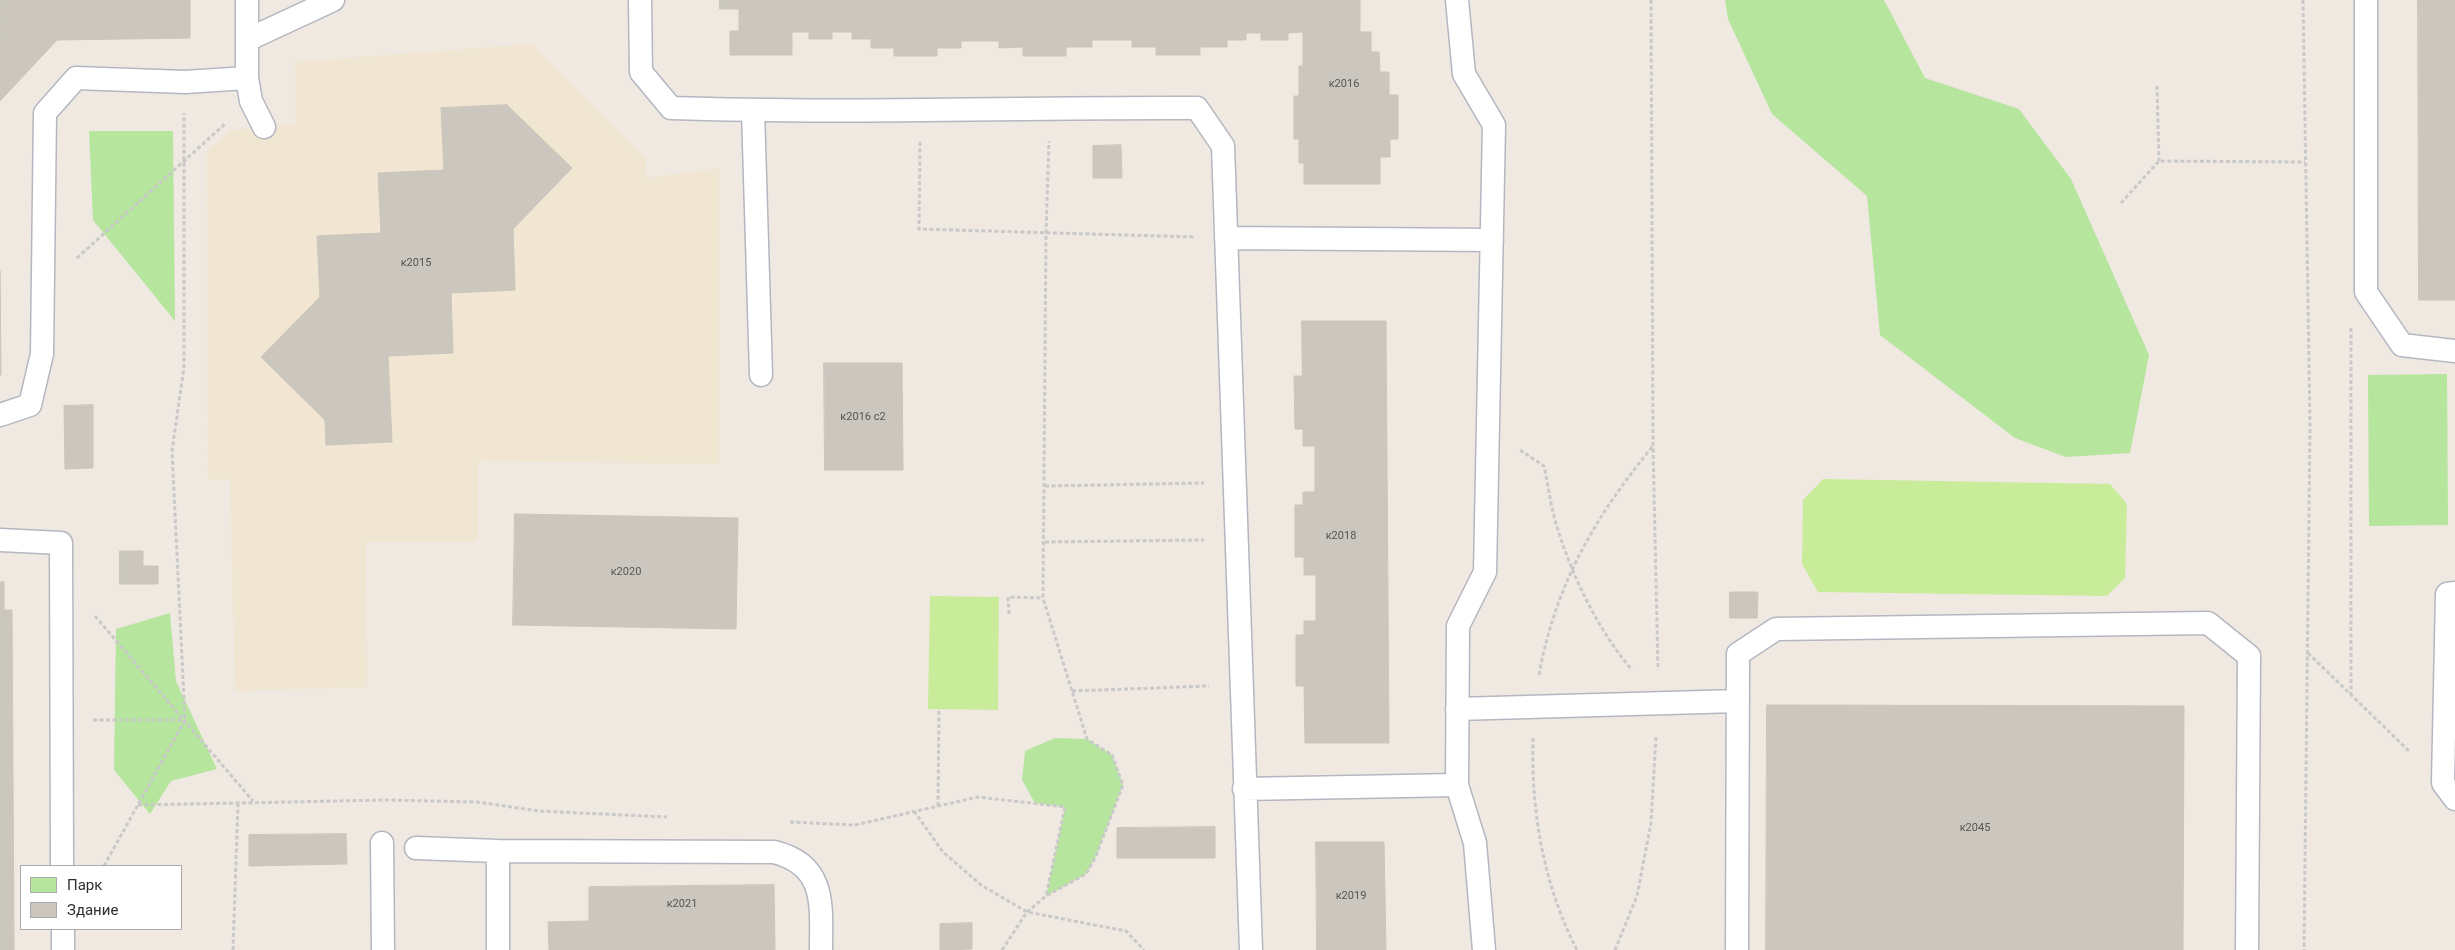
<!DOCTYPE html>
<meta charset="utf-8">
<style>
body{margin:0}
#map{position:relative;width:2455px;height:950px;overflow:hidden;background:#efe9e1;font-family:Roboto,sans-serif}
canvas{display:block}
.legend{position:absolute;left:20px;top:865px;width:162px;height:65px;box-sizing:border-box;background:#fff;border:1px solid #ababab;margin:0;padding:6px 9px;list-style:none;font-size:15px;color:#2e2e2e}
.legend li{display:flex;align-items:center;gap:10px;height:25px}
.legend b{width:25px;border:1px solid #ababab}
</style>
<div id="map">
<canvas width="2455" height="950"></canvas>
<ul class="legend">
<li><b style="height:14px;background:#b6e59e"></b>Парк</li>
<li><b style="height:14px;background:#cbc7bf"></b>Здание</li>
</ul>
</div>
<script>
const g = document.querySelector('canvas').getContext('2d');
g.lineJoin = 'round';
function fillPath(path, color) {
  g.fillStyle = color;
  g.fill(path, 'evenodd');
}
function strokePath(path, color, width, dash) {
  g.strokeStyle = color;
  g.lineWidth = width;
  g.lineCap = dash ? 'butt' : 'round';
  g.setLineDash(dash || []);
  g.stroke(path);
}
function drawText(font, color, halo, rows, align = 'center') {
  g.font = font + ' Roboto,sans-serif';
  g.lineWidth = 4;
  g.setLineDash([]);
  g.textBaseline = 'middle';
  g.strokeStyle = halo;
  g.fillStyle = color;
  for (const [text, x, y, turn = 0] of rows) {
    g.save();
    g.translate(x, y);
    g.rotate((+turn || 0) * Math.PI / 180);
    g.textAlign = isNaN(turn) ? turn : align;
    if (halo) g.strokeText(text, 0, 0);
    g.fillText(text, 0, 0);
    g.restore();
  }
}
const education = new Path2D(`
 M532 44 645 158 647 178 719 168V464L478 461V542H366L367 687 235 691 230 480 208 479 207 150 232 130 296 124 295 62Z`);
const green = new Path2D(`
 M1725 0H1884L1925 78 2019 109 2071 179 2149 355 2130 453 2066 457 2015 438 1880 335 1867 196 1772 114 1728 19Z
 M89 131H173L175 321 93 220Z
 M2447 374 2448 525 2369 526 2368 375Z
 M170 613 176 681 217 769 171 781 150 814 114 770 116 629Z
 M1055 738 1087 739 1112 755 1123 785 1096 856 1086 874 1046 896 1065 807 1035 803 1022 780 1025 751Z`);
const pitch = new Path2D(`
 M1823 479 2110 484 2127 504 2125 578 2107 596 1818 592 1802 564 1803 500Z
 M930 596 999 597 998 710 928 709Z`);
const building = new Path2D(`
 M0 0H190V38L57 40 0 101Z
 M720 0H1360V32H1371V52H1379L1380 72H1389V95H1398V139H1390V157H1380V184H1304V163H1299V139H1294V96H1299V66H1303V32L1288 33V40H1261V33H1246V40H1227V47H1200V55H1156V47H1132V40H1092V47H1066V56H1023V47L999 48V41H961V48H937V56H894V48H871V39H852V32H832V39H809V32H792V55H730V31H739V9H720Z
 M2418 0H2455V300H2419Z
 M507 105 572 168 513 229 515 290 451 293 453 353 388 356 392 442 326 445 325 420 261 357 320 297 317 236 381 233 378 173 444 170 441 108Z
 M1121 145 1122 178H1093V146Z
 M0 271 1 375H0Z
 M1302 321H1386L1389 743H1305L1304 686H1296V635H1304V621H1316V575H1304V557H1295V505H1303V492H1315V446H1303V429H1295L1294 376H1302Z
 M824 363H902L903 470H825Z
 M93 405V468L65 469 64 406Z
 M515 514 738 518 736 629 513 625Z
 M120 551H143V566H158V584H120Z
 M0 582H4V610H12L14 950H0Z
 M1730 592H1758L1757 618H1730Z
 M1767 705 2184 706 2183 950H1766Z
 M1215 827V858H1117V828Z
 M346 834 347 864 249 866V835Z
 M1316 842H1384L1386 950H1317Z
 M774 885 775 950H549L548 922 589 921V887Z
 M972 923V949L940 950V924Z`);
const path = new Path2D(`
 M1651 0 1653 446 1658 670
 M2303 0 2310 426 2304 950
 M2157 86 2159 161
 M920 142 919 229 1194 237
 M2121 203 2159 161 2305 162
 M77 258 226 123
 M2351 328V695
 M1520 450 1544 466C1548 484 1550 502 1555 520 1570 572 1597 629 1632 670
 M1045 486 1204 483
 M1045 542 1204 540
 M1009 614 1008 597 1043 598
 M95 616 253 801
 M2308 653 2410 752
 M1539 675C1555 585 1596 515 1653 446
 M1072 691 1209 686
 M93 720H185
 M1533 738C1531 811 1543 884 1577 950
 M138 805 386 800 477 802 539 811 667 817
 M938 806 939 709
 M914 811 943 852 981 885 1027 912 1126 931 1144 950
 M790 822 855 825 978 797 1065 807 1046 896
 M104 866 185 720 172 451 184 367V113
 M233 950 238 803
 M1002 950 1027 912 1046 896 1086 874 1096 856 1123 785 1112 755 1087 739 1043 598 1046 233 1049 141
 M1615 950 1637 896 1651 823 1656 736`);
const lane = new Path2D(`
 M247 0V78L251 101 264 127
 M640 0 641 72 671 108C846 114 1022 107 1197 108L1223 146 1251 950
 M1457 0 1464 74 1494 125 1485 572 1458 626 1457 785 1475 843 1484 950
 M2366 0V292L2402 345 2455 351
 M247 40 333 0
 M753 111 761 375
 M1226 238 1492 240
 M0 415 30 405 42 354 45 113 76 78 185 82 247 78
 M0 540 61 543 62 866
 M2455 593 2447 594 2443 783 2455 799
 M1457 709 1738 701
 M1244 789 1457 785
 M382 843 383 950
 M416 848 498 851 774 852C827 865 821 906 821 950
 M498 851V950
 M63 929V950
 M1737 950 1738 654 1776 629 2208 623 2249 656 2247 950`);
const numberNames = [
 ["к2016",1344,84],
 ["к2015",416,263],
 ["к2016 с2",863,417],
 ["к2018",1341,536],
 ["к2020",626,572],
 ["к2045",1975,828],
 ["к2019",1351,896],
 ["к2021",682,904]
];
fillPath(education, '#f0e6d1');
fillPath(green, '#b6e59e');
fillPath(pitch, '#c9ec9a');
fillPath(building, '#cbc7bf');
strokePath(building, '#cbc5ba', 1);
strokePath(lane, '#b4b7c1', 25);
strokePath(path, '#c9c9c9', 3, [4, 2.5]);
strokePath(lane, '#fff', 22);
drawText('11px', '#555452', null, numberNames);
</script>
